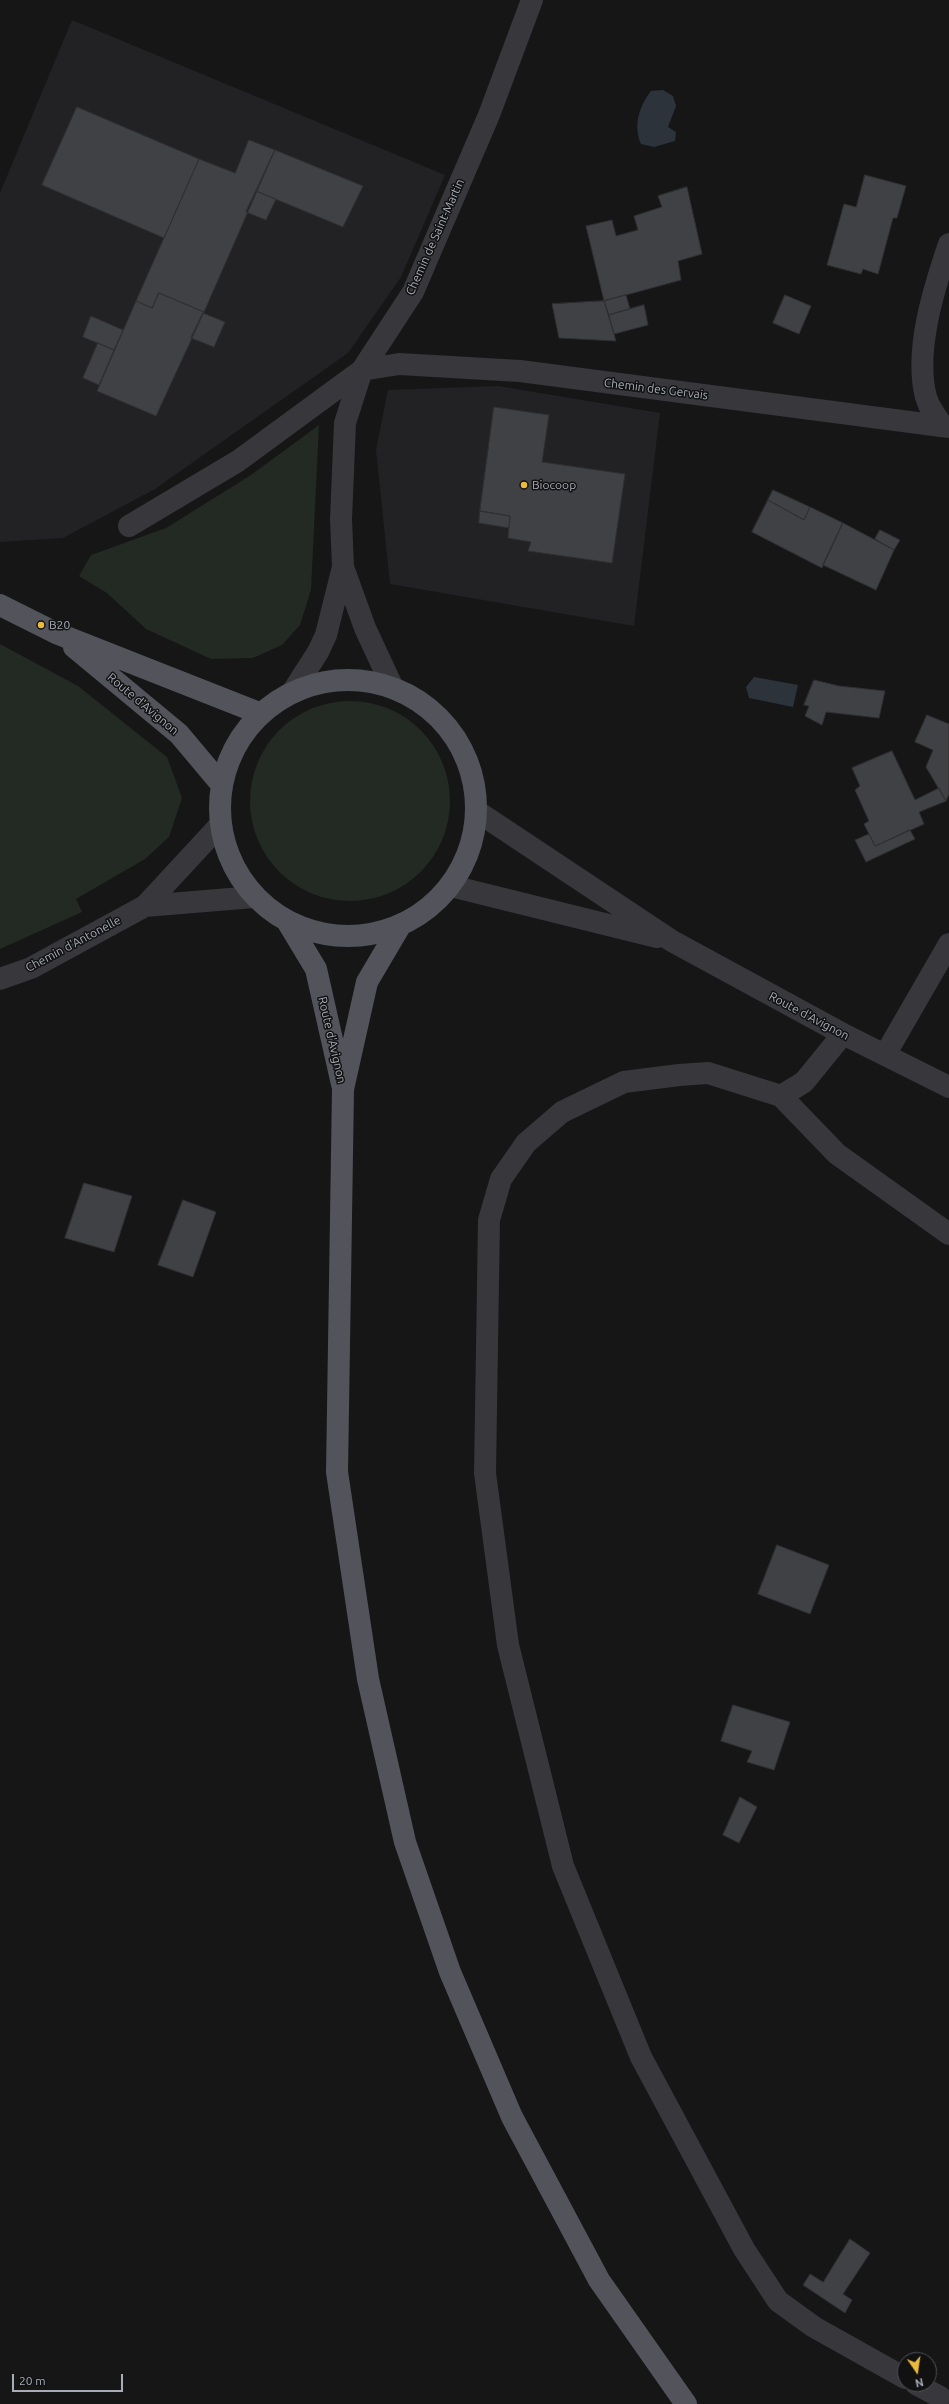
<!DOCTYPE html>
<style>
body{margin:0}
#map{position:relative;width:949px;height:2404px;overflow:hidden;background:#161617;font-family:Ubuntu,sans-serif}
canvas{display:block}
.north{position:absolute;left:897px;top:2352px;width:40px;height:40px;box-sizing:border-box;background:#111112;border:1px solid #4d4f54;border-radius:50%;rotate:167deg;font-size:11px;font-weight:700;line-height:16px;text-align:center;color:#a8acb7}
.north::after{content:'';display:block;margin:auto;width:14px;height:18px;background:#eabb3c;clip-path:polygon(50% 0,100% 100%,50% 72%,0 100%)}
.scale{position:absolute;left:12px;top:2374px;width:111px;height:18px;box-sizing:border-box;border:2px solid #a8acb7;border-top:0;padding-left:5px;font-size:12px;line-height:14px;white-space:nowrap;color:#a8acb7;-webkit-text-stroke:3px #111112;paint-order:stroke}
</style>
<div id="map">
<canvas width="949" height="2404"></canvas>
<div class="north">N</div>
<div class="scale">20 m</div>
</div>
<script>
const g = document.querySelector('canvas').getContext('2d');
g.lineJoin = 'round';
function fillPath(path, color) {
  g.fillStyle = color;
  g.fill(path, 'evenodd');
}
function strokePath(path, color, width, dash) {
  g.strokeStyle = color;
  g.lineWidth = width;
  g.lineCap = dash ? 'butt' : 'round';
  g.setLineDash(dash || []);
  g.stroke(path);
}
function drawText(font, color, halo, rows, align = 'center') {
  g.font = font + ' Ubuntu,sans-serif';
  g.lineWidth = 3;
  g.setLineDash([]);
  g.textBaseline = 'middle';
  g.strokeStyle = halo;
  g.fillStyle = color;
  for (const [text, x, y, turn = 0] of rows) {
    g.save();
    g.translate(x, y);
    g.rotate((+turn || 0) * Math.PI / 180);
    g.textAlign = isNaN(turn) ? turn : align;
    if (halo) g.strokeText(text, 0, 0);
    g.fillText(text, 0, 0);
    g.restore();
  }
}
const built = new Path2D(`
 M72 20 445 175 401 277 348 353 155 489 63 538 0 542V193Z
 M498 386 660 413 634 626 390 584 376 450 388 390Z`);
const green = new Path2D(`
 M319 425 311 590 300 625 282 645 253 658 211 659 146 629 107 593 79 576 91 555 166 528 251 475Z
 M0 644 78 686 167 757 182 798 169 837 145 859 76 899 82 912 0 949Z
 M250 801a100 100 0 1 1 200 0a100 100 0 1 1-200 0Z`);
const water = new Path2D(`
 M663 90 673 96 676 106 668 127 676 132 675 141 654 147 641 144C633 125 639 107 651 91Z
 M754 677 798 685 793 707 749 698 746 687Z`);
const building = new Path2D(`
 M77 107 199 159 164 238 42 185Z
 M249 140 275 150 204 312 159 293 152 308 136 301 199 159 235 173Z
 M275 150 363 186 343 227 256 191Z
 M865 175 906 186 897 218H893L878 274 863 269 861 274 827 265 844 204 856 207Z
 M687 187 702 254 678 261 681 280 604 301 586 226 612 220 616 236 638 230 634 216 662 207 658 196Z
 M256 191 276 199 266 220 246 212Z
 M159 293 204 312 156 416 97 391 136 301 152 308Z
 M626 295 630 309 609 315 604 301Z
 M785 295 811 306 799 334 773 323Z
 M604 301 616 341 559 338 552 304Z
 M644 305 648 325 614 334 609 315Z
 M203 313 225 322 214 347 191 338Z
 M91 316 123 330 114 350 83 337Z
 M98 343 114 350 99 385 83 378Z
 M494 407 549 415 542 462 625 474 612 563 528 551 531 542 508 538 510 516 480 511Z
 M773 490 810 507 804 520 768 500Z
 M768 500 804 520 810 507 843 523 822 568 752 532Z
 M480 511 510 516 509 528 479 523Z
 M843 523 894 550 876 590 823 565Z
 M880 530 900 540 894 550 875 539Z
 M814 680 839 686 885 691 879 718 826 712 822 725 805 716 809 706 804 705Z
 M927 715 949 724V794L946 801 926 767 933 750 915 742Z
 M892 751 915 800 939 788 946 801 919 812 924 824 875 846 864 824 869 821 855 790 860 786 852 768Z
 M910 830 915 839 866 862 855 840 869 834 875 846Z
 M84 1183 132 1196 114 1252 65 1238Z
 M183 1200 216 1212 193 1277 158 1265Z
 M777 1545 829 1565 810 1614 758 1594Z
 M733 1705 790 1722 774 1770 747 1762 752 1751 721 1741Z
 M740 1797 757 1807 739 1843 723 1835Z
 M850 2239 870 2253 843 2294 852 2300 845 2313 803 2285 810 2274 823 2282Z`);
const minor = new Path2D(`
 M943 426C936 417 929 408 926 397 914 351 934 288 949 244
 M129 526 238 461 362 370 399 364 520 371 949 427
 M392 686 365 628 343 567 341 519 345 423 362 370 413 292 489 115 532 0
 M293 691 318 652 326 635 343 567
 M478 812 672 941 843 1034 949 1087
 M451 886 657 937
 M145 906 254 897
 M0 979 31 968 145 906 220 825
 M843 1034 804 1082 781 1096 708 1073 679 1075 624 1082 562 1112 526 1143 501 1179 489 1220 485 1473 508 1645 563 1866 641 2057 744 2249 778 2301 814 2327 905 2378
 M885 1055 949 944
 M781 1096 837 1154 949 1234
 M916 2384 940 2397`);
const major = new Path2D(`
 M0 605 56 633 259 713
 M74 647 179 734 221 784
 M220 808a128 128 0 1 1 256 0a128 128 0 1 1-256 0Z
 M287 921 316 969 342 1084
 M400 926 367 982 343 1089 337 1472 368 1679 405 1842 450 1972 512 2117 599 2280 686 2404`);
const markers = [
 [524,485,4,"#eabb3c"],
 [41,625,4,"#eabb3c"]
];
const streetNames = [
 ["Chemin de Saint-Martin",435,237,-66],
 ["Chemin des Gervais",656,389,7],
 ["Route d'Avignon",143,704,40],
 ["Chemin d'Antonelle",73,944,-28],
 ["Route d'Avignon",809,1016,28],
 ["Route d'Avignon",332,1040,77]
];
const poiNames = [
 ["Biocoop",532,485],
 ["B20",49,625]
];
fillPath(built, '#222224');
fillPath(green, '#222a23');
fillPath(water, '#2c333b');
fillPath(building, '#404144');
strokePath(building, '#303033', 1);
strokePath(minor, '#37373c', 22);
strokePath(major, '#53545b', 22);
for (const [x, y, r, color] of markers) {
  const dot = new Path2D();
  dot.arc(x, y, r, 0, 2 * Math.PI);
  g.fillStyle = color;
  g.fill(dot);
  strokePath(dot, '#111112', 1.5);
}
drawText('12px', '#a8acb7', '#111112', streetNames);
drawText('12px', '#a8acb7', '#111112', poiNames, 'left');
</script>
